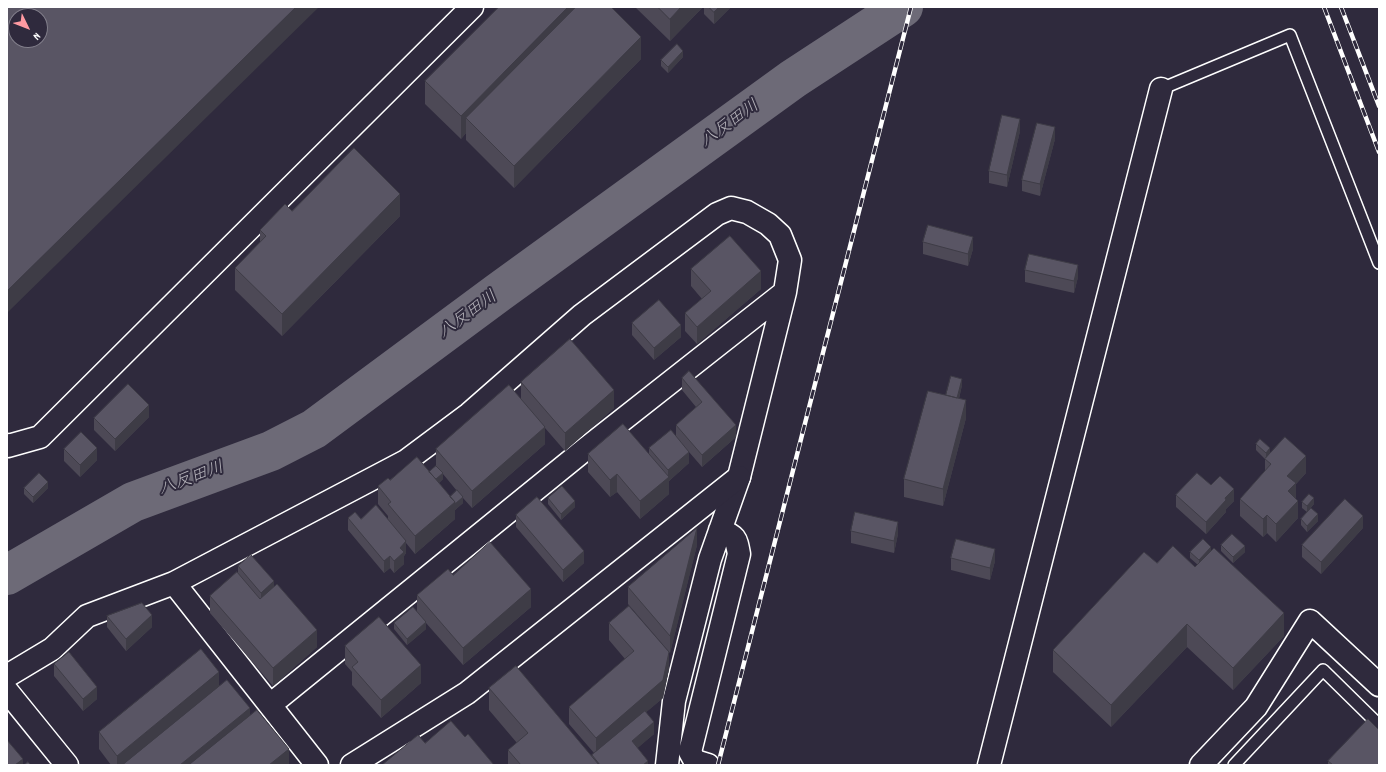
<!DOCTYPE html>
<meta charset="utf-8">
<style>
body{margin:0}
#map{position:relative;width:1386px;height:772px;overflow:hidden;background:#2f2a3d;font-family:Dekko,sans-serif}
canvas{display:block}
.frame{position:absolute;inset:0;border:8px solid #fff;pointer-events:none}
.north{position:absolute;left:8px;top:8px;width:40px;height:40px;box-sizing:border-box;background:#2f2a3d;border:1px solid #827f8b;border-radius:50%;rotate:133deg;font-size:11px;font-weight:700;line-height:16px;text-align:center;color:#fff}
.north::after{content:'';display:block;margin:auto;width:14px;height:18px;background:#ff9aa2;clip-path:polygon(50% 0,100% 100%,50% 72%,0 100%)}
</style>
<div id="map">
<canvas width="1386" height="772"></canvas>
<div class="frame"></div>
<div class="north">N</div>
</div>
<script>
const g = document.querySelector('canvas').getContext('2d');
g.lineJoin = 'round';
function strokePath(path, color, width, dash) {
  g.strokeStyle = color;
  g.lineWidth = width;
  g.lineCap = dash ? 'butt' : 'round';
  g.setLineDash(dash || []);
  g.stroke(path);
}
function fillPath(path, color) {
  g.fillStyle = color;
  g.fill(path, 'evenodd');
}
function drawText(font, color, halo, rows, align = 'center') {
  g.font = font + ' Dekko,"Klee One",sans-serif';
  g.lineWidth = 4;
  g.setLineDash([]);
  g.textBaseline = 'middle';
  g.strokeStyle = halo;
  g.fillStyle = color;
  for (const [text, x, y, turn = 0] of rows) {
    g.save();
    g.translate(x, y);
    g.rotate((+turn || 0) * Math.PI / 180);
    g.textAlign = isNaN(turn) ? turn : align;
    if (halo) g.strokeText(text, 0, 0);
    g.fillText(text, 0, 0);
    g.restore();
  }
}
const river = new Path2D(`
 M7 575 133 502 271 451 314 429 499 292 793 79 903 7`);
const service = new Path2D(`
 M1161 89 1290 35 1379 263
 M1234 765 1323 670 1379 725`);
const minor = new Path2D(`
 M7 445 8 446 40 437 472 7
 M174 583 317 765
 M7 676 52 649 87 616 174 583 406 461 469 414 582 315 717 214 731 208 747 212 768 224 780 235 790 260 785 292 739 477 710 559 674 701 667 765
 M270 705 583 451 785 292
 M708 765 695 761 690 752 739 554C736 538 736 536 720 530
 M989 765 1161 89
 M1201 765 1256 707 1310 621 1379 685`);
const tertiary = new Path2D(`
 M7 691 67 765
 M352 765 467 693 739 477`);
const rail = new Path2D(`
 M1324 7 1379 152
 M1341 7 1379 106
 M718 765 911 7`);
const wall = new Path2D(`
 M635 7H703L670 41Z
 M704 7H731L714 24 704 14Z
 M683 57 668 73 661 66V60Z
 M641 59 514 188 466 140V133L461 139 425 104V81Z
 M1020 131 1007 187 989 183V171Z
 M1055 139 1040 196 1022 191V180Z
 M292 211 400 216 282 336 235 290V268L260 243V230Z
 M923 242 973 249 968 266 923 254Z
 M691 269 761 289 697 344 685 331V313L702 299 691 286Z
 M1025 270 1078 277 1074 293 1025 282Z
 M632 323 681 337 654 360 632 335Z
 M682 378 736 437 702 467 689 452V463L669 481V494L640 519 617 492 610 497 588 472V454H649V448L676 436V425L696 407 682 390Z
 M521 382 614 408 565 451 545 428V444L472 508 463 498V503L455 510V519L415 554 406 543V553L404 556V564L394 573 390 568 384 573 348 530V518L388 520V516L378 504V486L390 480 429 472 436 466V449L521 398ZM443 474 457 491 450 497 439 483 443 479Z
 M962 385 959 399 966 418 943 506 904 497V479L946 395Z
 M149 417 115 451 94 430V418Z
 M1256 444 1270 453 1306 473 1296 484V498L1298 518 1276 542 1267 533 1263 537 1240 516V499L1265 471V459L1256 450Z
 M64 449 97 460 80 477 64 461Z
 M1211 485 1234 501 1226 509V512L1206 534 1176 507V495Z
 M24 488H48L33 503 24 494Z
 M548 498 575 507 561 520 548 504Z
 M1302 502 1314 504 1307 512 1302 508Z
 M516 515 584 563 563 582 516 527Z
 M1301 519 1318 521 1307 532 1301 525Z
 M1363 528 1321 574 1302 557V545Z
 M851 531 898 534 894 553 851 543Z
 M697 545 670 653 628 604V587Z
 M1221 545 1245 552 1233 563 1221 551Z
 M1211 550 1284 636 1233 690 1187 647 1111 727 1053 672V650L1157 563 1195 567 1198 565 1190 558V552Z
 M951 558 995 561 990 580 951 570Z
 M238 566 317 647 273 686 210 613V596L238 573Z
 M453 575 531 607 463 665 426 623V629L407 645 394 629V623L417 612V595Z
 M107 616 152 627 126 651 107 627Z
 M609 623 669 669 663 698 646 712 654 734 637 748 648 765H508V750L517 743 489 710V688L592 756V755L594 753 569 724V707L625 659 609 640Z
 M345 646 421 683 381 718 352 685V672L345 664Z
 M54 664 97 699 83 711 54 676Z
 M219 686 250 716 289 765H111L99 749V732Z
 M1328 761 1379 765H1328Z`);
const shadedWall = new Path2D(`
 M296 7H319L7 313V291Z
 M568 7H589L466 118V133L461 139V116Z
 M681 7H703L670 41V19Z
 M719 7H731L714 24V12Z
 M641 37V59L514 188V166Z
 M683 51V57L668 73V67Z
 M1020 119V131L1007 187V175Z
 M1055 127V139L1040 196V184Z
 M400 194V216L282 336V314Z
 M973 237V249L968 266V254Z
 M1078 265V277L1074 293V281Z
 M761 271V289L697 344V327Z
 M681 325V337L654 360V348Z
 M962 379V385L956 410V404Z
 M614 390V408L565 451V433Z
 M966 400V418L943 506V489Z
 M149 405V417L115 451V439Z
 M736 425V437L702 467V455Z
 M545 427V444L472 508V491Z
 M97 448V460L80 477V465Z
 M1270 448V454L1266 459V453Z
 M689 452V463L669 481V494L640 519V501L668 477V470Z
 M1306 456V473L1296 484V500L1288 492 1287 476Z
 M443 473V479L435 486V480Z
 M617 474V492L610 497V480Z
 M48 482V488L33 503V497Z
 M1234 489V501L1226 509V512L1206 534V522L1225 498Z
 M463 497V503L455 510V519L415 554V536L455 502Z
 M1314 498V504L1307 512V506Z
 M575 501V507L561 520V514Z
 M1298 501V518L1276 542V524Z
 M1318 514V521L1307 532V526Z
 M1267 515V533L1263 537V519Z
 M1363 516V528L1321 574V562Z
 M898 522V534L894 553V541Z
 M697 528V545L670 653V636Z
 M406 541V553L404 556V564L394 573V561L400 548Z
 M1245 546V552L1233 563V557Z
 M1211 547V553L1199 566V560Z
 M995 549V561L990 580V568Z
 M584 551V563L563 582V570Z
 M390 556V568L384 573V561Z
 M274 581V593L261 605V593Z
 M531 589V607L463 665V648Z
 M1284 613V636L1233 690V668Z
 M152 615V627L126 651V639Z
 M426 622V629L407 645V639Z
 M1187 624V647L1111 727V705Z
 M317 630V647L273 686V668Z
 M669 652V669L663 698 596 755V738Z
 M421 665V683L381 718V700Z
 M219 672V690L124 764V765H117V756Z
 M97 687V699L83 711V699Z
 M250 708V726L202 765H180Z
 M654 722V734L632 753V741Z
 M289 749V765H269Z
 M23 759V765H15Z
 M648 761V765H643Z`);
const building = new Path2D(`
 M7 7H296L7 291ZM16 16H40V40H16Z
 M499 7H568L461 116 425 81Z
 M576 7H611L641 37 514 166 466 118Z
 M658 7H681L670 19Z
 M709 7H719L714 12Z
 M677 44 683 51 668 67 661 60Z
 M1002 115 1020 119 1007 175 989 171Z
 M1037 123 1055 127 1040 184 1022 180Z
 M354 148 400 194 282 314 235 268 266 236 260 230 285 204 292 211Z
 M928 225 973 237 968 254 923 242Z
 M730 236 761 271 697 327 685 313 711 291 691 269Z
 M1029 254 1078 265 1074 281 1025 270Z
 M659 300 681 325 654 348 632 323Z
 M570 339 614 390 565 433 521 382Z
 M689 371 736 425 702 455 676 425 702 402 682 378Z
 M951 376 962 379 957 398 946 395Z
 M128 384 149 405 115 439 94 418Z
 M509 385 545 427 472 491 436 449Z
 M928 391 966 400 943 489 904 479Z
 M623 424 669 477 640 501 617 474 610 480 588 454Z
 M671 430 689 452 668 470 649 448Z
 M81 432 97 448 80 465 64 449Z
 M1285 437 1306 456 1287 476 1296 483 1288 491 1298 501 1276 524 1267 515 1263 519 1240 499 1271 464 1265 459Z
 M1260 439 1270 448 1266 453 1256 444Z
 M417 457 455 502 415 536 388 504 391 502 378 486 388 478 390 480Z
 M436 466 443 473 436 479 429 472Z
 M39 473 48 482 33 497 24 488Z
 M1197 473 1211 485 1220 476 1234 489 1225 498 1226 500 1206 522 1176 495Z
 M562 486 575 501 561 514 548 498Z
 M457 490 463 497 455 504V502L450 497Z
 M1309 494 1314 498 1307 506 1302 502Z
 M537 497 584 551 563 570 516 515Z
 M1345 499 1363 516 1321 562 1302 545Z
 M376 505 406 541 400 548 404 552 394 561 390 556 384 561 348 518 355 512 361 519Z
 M1311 508 1318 514 1307 526 1301 519Z
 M855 512 898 522 894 541 851 531Z
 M697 528 670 636 628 587Z
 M1232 534 1245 546 1233 557 1221 545Z
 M956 539 995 549 990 568 951 558Z
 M1203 539 1211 547 1199 560 1190 552Z
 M490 542 531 589 463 648 417 595 448 569 453 575Z
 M1173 546 1195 567 1214 548 1284 613 1233 668 1187 624 1111 705 1053 650 1144 552 1157 563Z
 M251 555 274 581 261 593 238 566Z
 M237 572 260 599 277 584 317 630 273 668 210 596Z
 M142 603 152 615 126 639 107 616Z
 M629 606 669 652 663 680 596 738 569 707 634 651 609 623Z
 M413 607 426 622 407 639 394 623Z
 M379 617 421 665 381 700 352 667 358 662 345 646Z
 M201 649 219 672 117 756 99 732Z
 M69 652 97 687 83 699 54 664Z
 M516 666 599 765H521L508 750 528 733 489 688Z
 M227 680 250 708 180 765H125L124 764Z
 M257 710 289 749 269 765H189Z
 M645 711 654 722 632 741 648 761 643 765H600L592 755Z
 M1368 719 1379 730V765H1333L1328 761Z
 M451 721 465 737 468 734 494 765H382L418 735 425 743Z
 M7 740 23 759 15 765H7Z
 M28 762 31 765H24Z`);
const waterNames = [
 ["八反田川",731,125,-36],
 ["八反田川",469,316,-36],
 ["八反田川",192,480,-20]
];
strokePath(river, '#6d6a77', 40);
strokePath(service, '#fff', 14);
strokePath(minor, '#fff', 25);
strokePath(tertiary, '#fff', 25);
strokePath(service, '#2f2a3d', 11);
strokePath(minor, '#2f2a3d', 22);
strokePath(tertiary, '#2f2a3d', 22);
strokePath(rail, '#fff', 4.5);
strokePath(rail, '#2f2a3d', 3, [9]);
fillPath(wall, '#4d4956');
fillPath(shadedWall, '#3e3c46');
fillPath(building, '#595564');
strokePath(building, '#3e3c46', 1);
drawText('italic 17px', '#b6b4bb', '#2f2a3d', waterNames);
</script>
